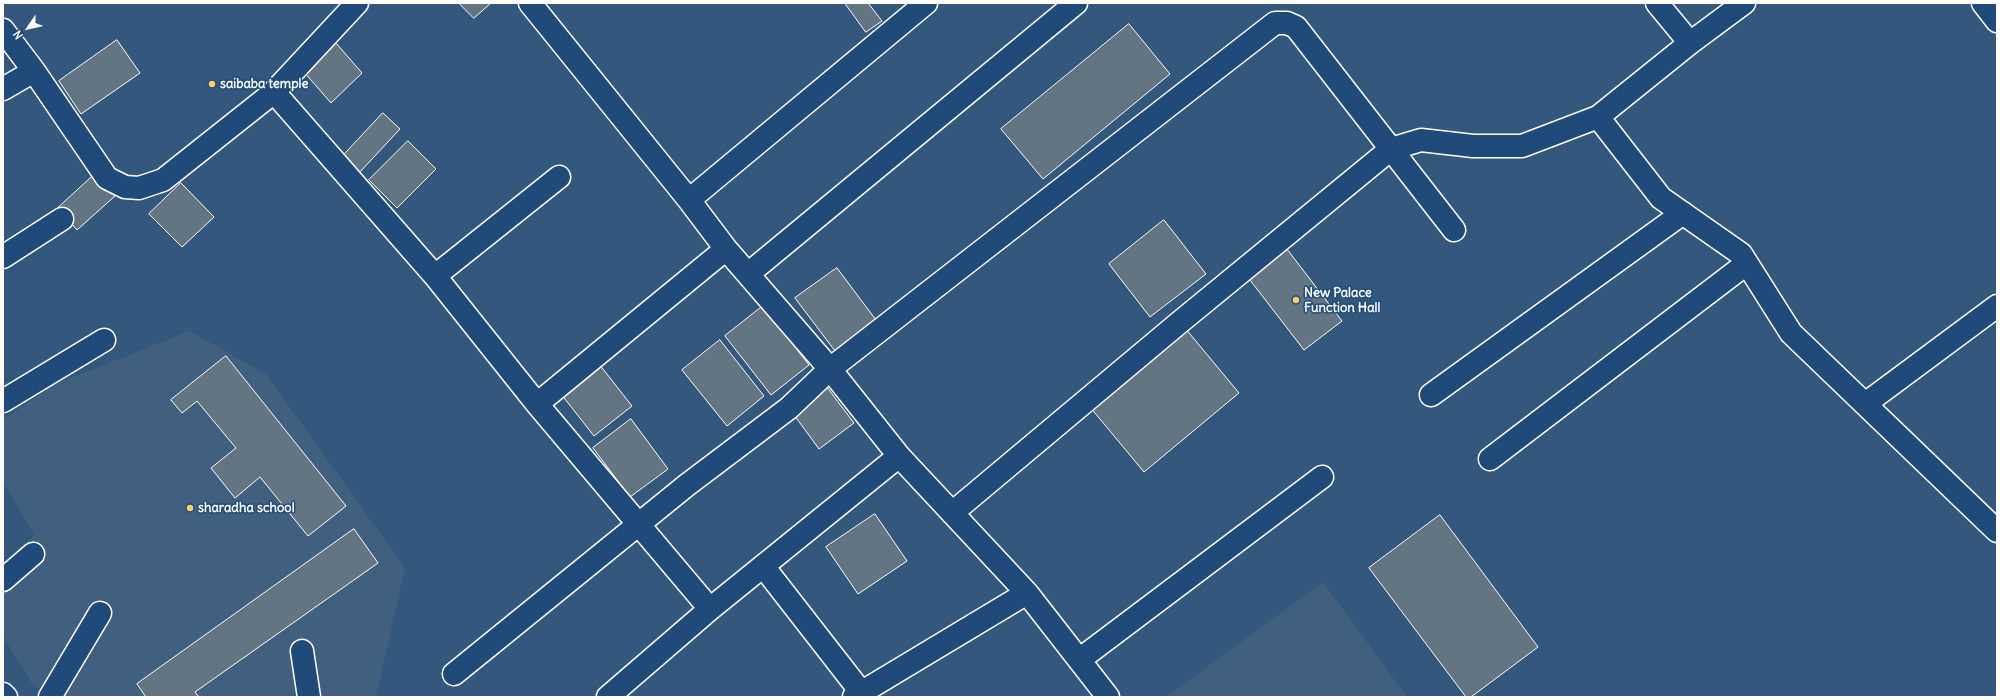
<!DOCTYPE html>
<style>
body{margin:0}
#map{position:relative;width:2000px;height:700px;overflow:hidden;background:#33577d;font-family:Delius,sans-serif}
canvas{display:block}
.frame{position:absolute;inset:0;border:4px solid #fff;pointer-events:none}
.north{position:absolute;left:8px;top:8px;width:40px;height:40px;-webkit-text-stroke:3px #1f4a7a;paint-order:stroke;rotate:236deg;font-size:11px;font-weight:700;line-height:16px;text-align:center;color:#fff}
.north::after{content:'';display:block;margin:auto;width:14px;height:18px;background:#fff;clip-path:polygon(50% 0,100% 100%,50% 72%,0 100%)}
</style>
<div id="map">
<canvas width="2000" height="700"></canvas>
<div class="frame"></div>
<div class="north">N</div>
</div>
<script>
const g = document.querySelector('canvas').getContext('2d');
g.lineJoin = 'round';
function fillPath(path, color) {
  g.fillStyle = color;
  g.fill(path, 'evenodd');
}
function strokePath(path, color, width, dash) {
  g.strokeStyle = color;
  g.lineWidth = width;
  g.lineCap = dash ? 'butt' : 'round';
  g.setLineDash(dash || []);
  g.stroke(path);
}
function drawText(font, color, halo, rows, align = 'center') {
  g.font = font + ' Delius,sans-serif';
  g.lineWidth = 3;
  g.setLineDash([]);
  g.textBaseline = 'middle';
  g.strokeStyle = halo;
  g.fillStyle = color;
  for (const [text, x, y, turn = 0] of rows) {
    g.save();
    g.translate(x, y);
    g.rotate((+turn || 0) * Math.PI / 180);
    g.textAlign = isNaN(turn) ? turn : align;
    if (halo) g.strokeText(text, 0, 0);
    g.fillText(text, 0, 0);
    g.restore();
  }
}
const built = new Path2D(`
 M189 331 266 374 405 568 376 697H50L32 684 3 636V564L34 535 3 481V419L56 384Z
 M1323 582 1407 697H1166Z`);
const building = new Path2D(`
 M459 3H491L474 18Z
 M845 3H868L882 21 866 32Z
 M1129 24 1170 74 1043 179 1001 129Z
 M117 40 140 73 81 114 59 81Z
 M336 43 362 73 331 103 304 72Z
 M383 113 400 129 359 173 342 157Z
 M408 141 436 169 397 208 369 180Z
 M95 174 115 196 77 230 58 208Z
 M181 183 214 217 182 247 149 214Z
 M1164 220 1206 274 1150 317 1109 264Z
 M1280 240 1342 321 1304 350 1250 280Z
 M837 268 876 320 835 351 795 298Z
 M763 306 809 365 771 395 725 336Z
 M1180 322 1239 393 1144 472 1085 401Z
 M720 340 764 396 727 426 682 370Z
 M226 356 346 506 308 536 260 477 235 498 211 468 236 448 197 401 182 413 171 400Z
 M599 364 632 406 594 436 561 394Z
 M823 382 854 423 819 449 789 408Z
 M631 419 668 469 630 497 593 448Z
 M875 514 907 561 858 594 826 547Z
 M1440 515 1538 647 1471 697H1466L1369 568Z
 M354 529 378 563 195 692 199 697H146L137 684Z`);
const minor = new Path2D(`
 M530 3 689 200 726 249 830 369 899 456 1027 593 1108 697
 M1657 3 1690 43
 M1983 3 1997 21
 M3 30 34 71
 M3 89 34 71 107 178 125 187 139 188 163 180 274 92 357 3
 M274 92 435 276 537 404 710 609
 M1598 117 1690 43 1744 3
 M689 200 926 3
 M3 257 62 219
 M748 274 1076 3
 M435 276 559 177
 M1431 395 1683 213
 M3 401 104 340
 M537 404 726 249
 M1865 404 1997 306
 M1490 459 1746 264
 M952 513 1180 322 1391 149 1421 140 1473 146H1522L1598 117 1661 198 1741 254 1791 333 1997 531
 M763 566 861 692
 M3 580 33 554
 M302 651 309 697
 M1079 660 1322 477
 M454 674 687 485 789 408 830 369 1275 23H1287L1296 27 1454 230
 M3 694 6 697
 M50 697 100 613
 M608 697 710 609 899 456
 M854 697 1027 593`);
const markers = [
 [212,84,4,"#ffd166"],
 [1296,300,4,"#ffd166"],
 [190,508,4,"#ffd166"]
];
const poiNames = [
 ["saibaba temple",220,84],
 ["New Palace",1304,293],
 ["Function Hall",1304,308],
 ["sharadha school",198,508]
];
fillPath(built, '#41607f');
fillPath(building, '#637483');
strokePath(building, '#fff', 1);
strokePath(minor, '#fff', 25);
strokePath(minor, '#1f4a7a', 22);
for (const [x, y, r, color] of markers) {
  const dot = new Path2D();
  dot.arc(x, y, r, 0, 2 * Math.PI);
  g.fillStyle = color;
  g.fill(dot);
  strokePath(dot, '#1f4a7a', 1.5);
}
drawText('bold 13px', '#fff', '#1f4a7a', poiNames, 'left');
</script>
